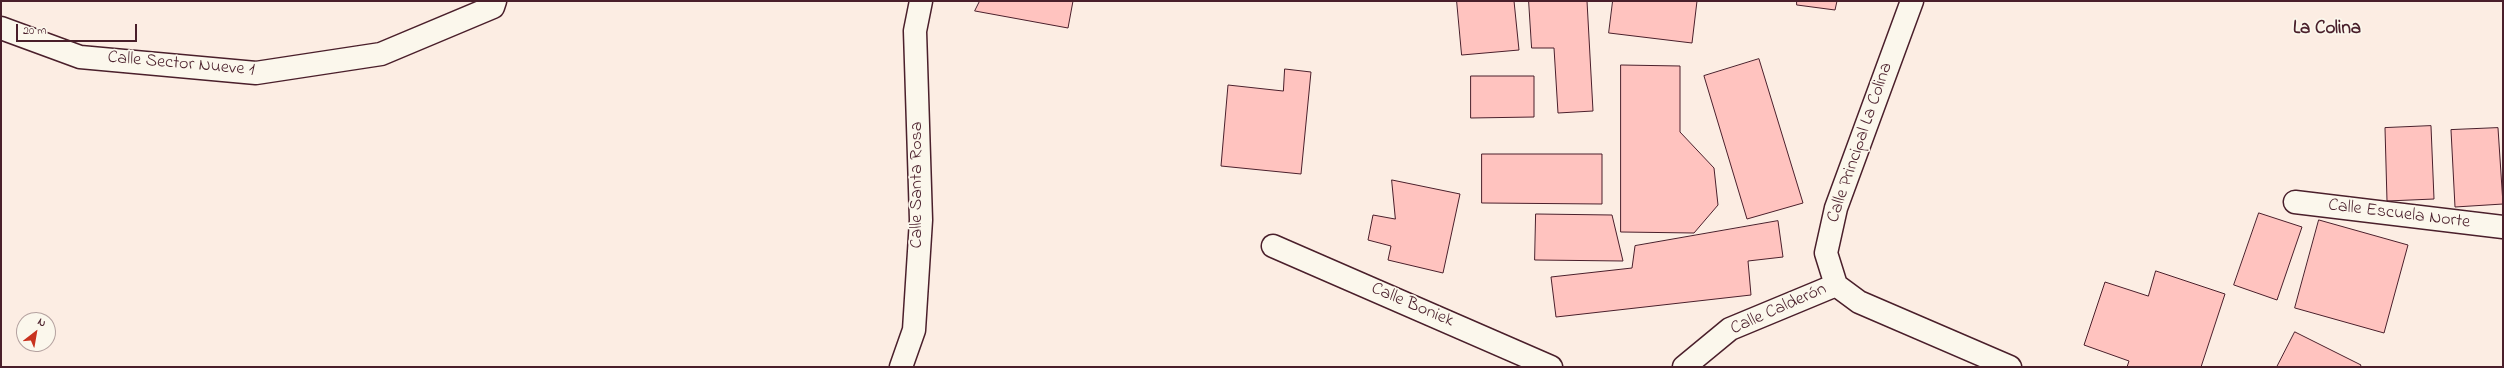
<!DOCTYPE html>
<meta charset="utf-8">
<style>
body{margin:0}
#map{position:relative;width:2504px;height:368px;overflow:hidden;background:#fcede3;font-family:"Indie Flower",sans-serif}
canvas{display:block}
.frame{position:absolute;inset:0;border:2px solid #4a1f2b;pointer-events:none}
.north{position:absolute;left:16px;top:312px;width:40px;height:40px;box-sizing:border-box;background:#fbf7ec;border:1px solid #b4a19f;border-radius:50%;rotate:31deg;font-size:11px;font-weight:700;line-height:16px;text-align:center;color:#4a1f2b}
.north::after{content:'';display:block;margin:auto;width:14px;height:18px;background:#c8321e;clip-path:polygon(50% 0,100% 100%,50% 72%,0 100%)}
.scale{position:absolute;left:16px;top:24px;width:121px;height:18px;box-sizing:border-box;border:2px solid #4a1f2b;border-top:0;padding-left:5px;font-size:12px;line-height:14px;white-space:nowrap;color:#4a1f2b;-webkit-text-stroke:3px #fbf7ec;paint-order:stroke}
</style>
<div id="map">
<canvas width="2504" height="368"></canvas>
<div class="frame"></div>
<div class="north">N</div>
<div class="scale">20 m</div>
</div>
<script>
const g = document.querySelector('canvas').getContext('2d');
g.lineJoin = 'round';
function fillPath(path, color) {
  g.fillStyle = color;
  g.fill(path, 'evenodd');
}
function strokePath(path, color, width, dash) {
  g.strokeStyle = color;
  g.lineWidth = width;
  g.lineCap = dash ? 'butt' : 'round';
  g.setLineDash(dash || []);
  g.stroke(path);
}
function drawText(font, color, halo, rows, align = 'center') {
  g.font = font + ' "Indie Flower",sans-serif';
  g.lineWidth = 3.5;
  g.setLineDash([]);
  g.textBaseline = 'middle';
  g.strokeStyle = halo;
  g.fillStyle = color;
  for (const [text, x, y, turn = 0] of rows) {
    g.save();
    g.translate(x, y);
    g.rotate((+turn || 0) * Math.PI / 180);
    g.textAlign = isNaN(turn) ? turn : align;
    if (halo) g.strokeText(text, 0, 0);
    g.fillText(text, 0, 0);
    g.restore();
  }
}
const building = new Path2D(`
 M980 1H1073L1068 28 975 11Z
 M1457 1H1514L1519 50 1462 55Z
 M1529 1H1587L1593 111 1558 113 1554 48H1532Z
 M1613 1H1697L1692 43 1609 33Z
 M1797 1H1837L1835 10 1797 5Z
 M1759 59 1803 203 1747 219 1704 76Z
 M1621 65 1680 66V132L1714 168 1718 205 1694 233 1621 232Z
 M1285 69 1311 72 1301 174 1221 166 1228 85 1283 91Z
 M1471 76H1534V117L1471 118Z
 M2431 126 2434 199 2387 201 2385 128Z
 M2498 128 2503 204 2455 207 2451 130Z
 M1482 154H1602V204L1482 203Z
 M1392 180 1460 194 1443 273 1388 260 1391 246 1368 240 1373 215 1395 219Z
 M2259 213 2302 227 2277 300 2234 285Z
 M1536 214 1612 215 1623 261 1535 260Z
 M2319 220 2408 245 2384 333 2295 308Z
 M1778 221 1783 257 1748 261 1751 295 1556 317 1551 277 1632 268 1635 246Z
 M2156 271 2225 294 2201 367H2127L2129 361 2084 345 2105 282 2148 296Z
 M2295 332 2361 365 2360 367H2277Z`);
const minor = new Path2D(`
 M1912 1 1836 208 1826 253 1836 285 1859 302 2010 367
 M1 28 80 57 256 73 381 54 493 7 495 1
 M2295 202 2503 227
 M1273 246 1551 367
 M901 367 914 330 921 220 915 31 921 1
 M1684 367 1730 329 1836 285`);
const streetNames = [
 ["Calle Sector Nueve 1",181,65,5],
 ["Calle Principal La Colina",1861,143,-71],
 ["Calle Santa Rosa",918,185,-90],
 ["Calle Escuela Norte",2399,215,7],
 ["Calle Boniek",1412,306,23],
 ["Calle Calderón",1779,310,-24]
];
const neighbourhoodNames = [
 ["La Colina",2327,30]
];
fillPath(building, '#ffc3bf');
strokePath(building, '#4a1f2b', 1);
strokePath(minor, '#4a1f2b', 25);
strokePath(minor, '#fbf7ec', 22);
drawText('18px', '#4a1f2b', '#fbf7ec', streetNames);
drawText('bold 19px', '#4a1f2b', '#fbf7ec', neighbourhoodNames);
</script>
